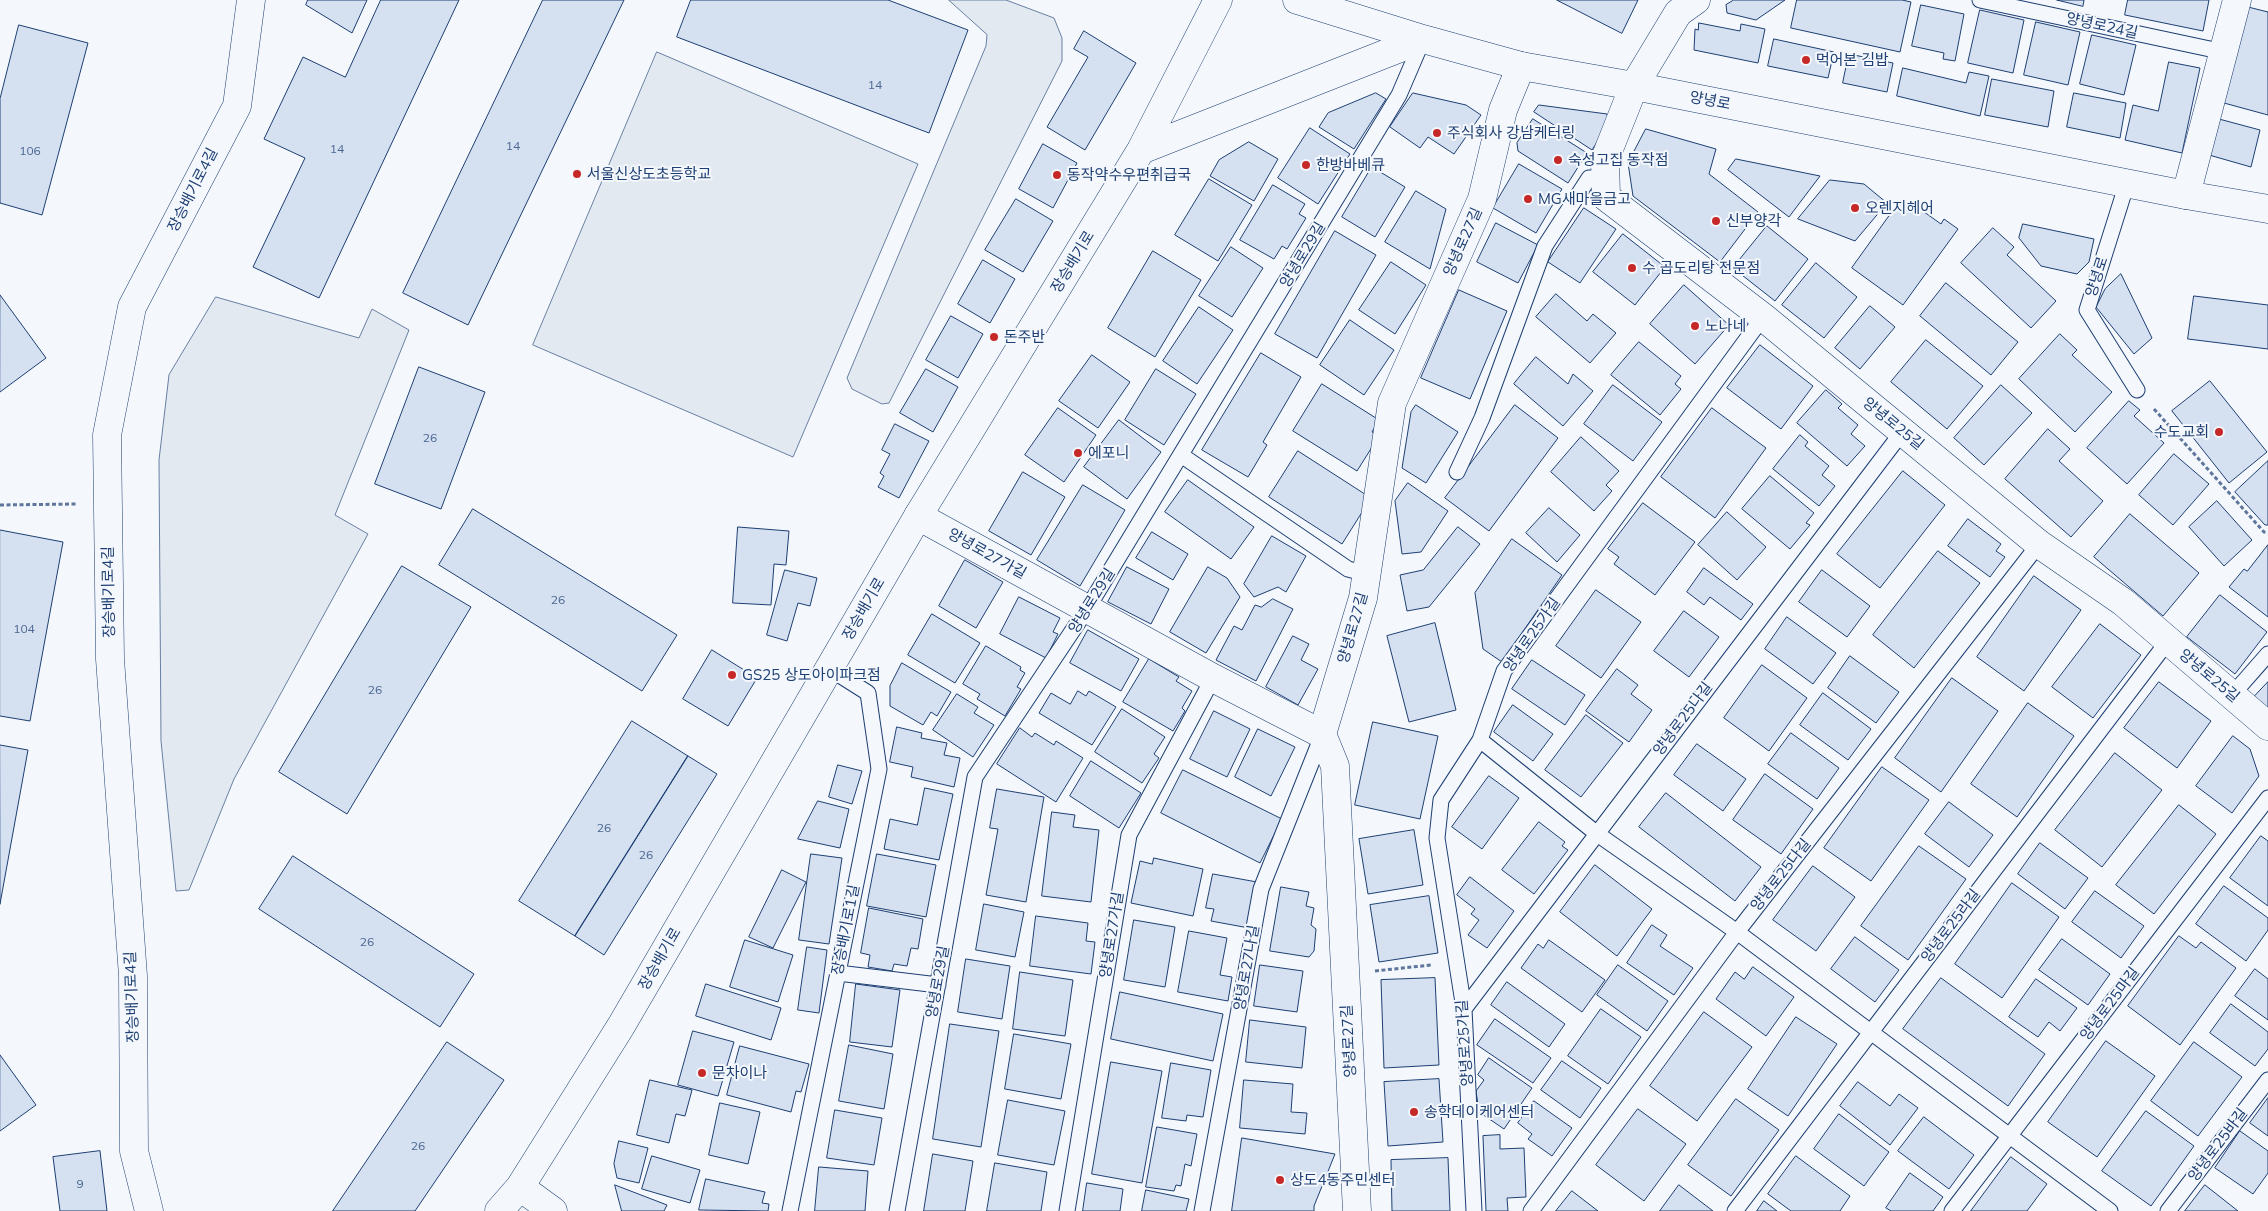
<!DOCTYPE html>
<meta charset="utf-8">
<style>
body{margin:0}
canvas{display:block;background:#f4f7fb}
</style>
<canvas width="2268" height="1211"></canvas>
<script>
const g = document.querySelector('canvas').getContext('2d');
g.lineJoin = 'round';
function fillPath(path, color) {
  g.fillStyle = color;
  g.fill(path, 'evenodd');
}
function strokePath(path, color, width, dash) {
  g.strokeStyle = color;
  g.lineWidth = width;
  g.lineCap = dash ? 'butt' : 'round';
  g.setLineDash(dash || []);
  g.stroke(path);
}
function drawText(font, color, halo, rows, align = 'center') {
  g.font = font + ' Mulish,"Noto Sans KR",sans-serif';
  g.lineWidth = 4;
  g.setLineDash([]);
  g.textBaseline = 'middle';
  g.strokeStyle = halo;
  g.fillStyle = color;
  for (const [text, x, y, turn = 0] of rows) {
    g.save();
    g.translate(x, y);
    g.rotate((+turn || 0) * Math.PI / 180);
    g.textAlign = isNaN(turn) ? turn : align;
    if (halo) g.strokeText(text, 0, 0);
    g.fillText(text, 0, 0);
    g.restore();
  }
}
const green = new Path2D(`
 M949 0H1006L1054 18 1062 38V61L889 403 882 404 852 389 847 378 986 46 987 35Z
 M657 52 918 164 793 457 533 345Z
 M216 297 359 338 372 309 409 330 335 515 368 534 234 779 189 890 176 891 161 741 159 460 169 375Z`);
const building = new Path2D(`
 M308 0H367L352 33 306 5Z
 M381 0H459L319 298 253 267 305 158 264 139 303 57 345 77Z
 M543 0H624L468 325 403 293Z
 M691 0H888L968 30 929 133 677 37Z
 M1557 0H1638L1622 33Z
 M1734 0H1785L1756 20 1727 13 1726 5Z
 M1797 0H1902L1911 2 1900 52 1791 28Z
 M2057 0H2084L2083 6Z
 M2128 0H2209L2203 31 2125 15Z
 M1921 5 1964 14 1955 61 1943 59 1944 53 1912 46Z
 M2248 7 2268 12V115L2224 103Z
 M1980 10 2024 20 2013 73 1968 63Z
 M2036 22 2080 32 2068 85 2024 75Z
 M1699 23 1740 31 1741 24 1765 29 1758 63 1694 50 1695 29 1698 30Z
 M19 25 88 43 42 215 0 203V99Z
 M1084 31 1136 63 1085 150 1047 127 1088 57 1074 49Z
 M2092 35 2136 45 2124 95 2080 84Z
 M1774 39 1834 52 1828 78 1768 66Z
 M1849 54 1893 63 1887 92 1843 83Z
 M2169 62 2200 68 2182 153 2125 140 2133 105 2158 111Z
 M1903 68 1966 83 1969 72 1989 76 1980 116 1897 96Z
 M1992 79 2054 91 2048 127 1985 115Z
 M1376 93 1386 99 1354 149 1319 127 1328 113Z
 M1413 93 1466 105 1481 115 1454 154 1428 137 1420 148 1390 127Z
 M2074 93 2126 103 2120 138 2067 127Z
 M1539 105 1607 114 1609 123 1592 150 1534 112Z
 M1533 119 1587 153 1568 183 1518 151 1517 143Z
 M2219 119 2260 130 2251 167 2209 155Z
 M1310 128 1350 154 1318 204 1278 178Z
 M1646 129 1716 149 1709 174 1758 212 1720 262 1633 196 1628 163Z
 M1249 142 1278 159 1254 201 1210 176 1219 160Z
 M1043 144 1077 163 1053 208 1019 189Z
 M1736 159 1820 176 1789 217 1728 170Z
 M1519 164 1562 189 1536 233 1493 208Z
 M1372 167 1405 187 1375 237 1342 217Z
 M1209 179 1252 205 1218 261 1175 235Z
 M1830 180 1864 184 1887 203 1855 241 1798 219Z
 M1273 185 1305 204 1299 214 1306 218 1287 249 1282 246 1274 259 1240 240Z
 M1416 191 1446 209 1430 269 1385 242Z
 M1016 199 1053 221 1023 272 985 250Z
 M1900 201 1916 214 1920 209 1941 224 1944 219 1958 229 1903 305 1852 268Z
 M1584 208 1616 229 1580 283 1548 262Z
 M1496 223 1538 245 1518 283 1477 262Z
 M2023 224 2094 239 2089 262 2077 274 2041 266 2019 238Z
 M1767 226 1808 259 1775 301 1733 268Z
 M1993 228 2014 247 2007 255 2056 301 2031 328 1961 263Z
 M1335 231 1376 255 1317 358 1275 334Z
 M1623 234 1665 267 1635 305 1593 272Z
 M1231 247 1263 268 1232 317 1199 296Z
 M1153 251 1201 280 1155 357 1108 328Z
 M983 260 1015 279 990 323 958 304Z
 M1391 262 1426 285 1395 334 1359 310Z
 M1816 263 1857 297 1824 338 1782 305Z
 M2121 274 2152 338 2134 354 2096 307 2105 289Z
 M1946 283 2018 342 1991 375 1920 316Z
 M1684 285 1729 325 1695 364 1650 324Z
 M1459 290 1507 311 1470 399 1421 378Z
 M1556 294 1587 321 1593 314 1616 333 1590 363 1536 317Z
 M0 295 46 358 0 392Z
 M2194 296 2268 305V349L2188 339Z
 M1870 306 1895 327 1860 369 1835 348Z
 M1199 307 1233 330 1197 384 1163 361Z
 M951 316 983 334 958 378 926 360Z
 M1350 320 1394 350 1364 395 1320 365Z
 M2060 334 2077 350 2072 355 2112 392 2075 432 2019 379Z
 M1926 340 1983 386 1947 429 1891 382Z
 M1639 342 1681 376 1675 384 1681 389 1660 415 1611 375Z
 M1760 345 1813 386 1781 429 1727 388Z
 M1261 353 1301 377 1263 442 1267 445 1248 477 1202 450Z
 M1092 355 1130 382 1098 428 1059 401Z
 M1536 357 1568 384 1573 374 1593 391 1563 426 1514 384Z
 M419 367 485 392 441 509 375 484Z
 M926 369 958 387 933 432 900 413Z
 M1156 369 1196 394 1164 445 1125 420Z
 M2210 381 2267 452 2229 483 2172 411Z
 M1322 384 1379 420 1372 432 1379 436 1357 471 1293 431Z
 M1613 385 1662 422 1633 461 1584 424Z
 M2001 385 2032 413 1984 465 1954 438Z
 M1826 390 1842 404 1838 408 1858 425 1851 434 1865 446 1847 466 1797 423Z
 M2129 401 2140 410 2134 416 2164 443 2127 484 2087 448Z
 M1416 405 1458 432 1426 483 1402 468 1411 412Z
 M1515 405 1558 438 1489 531 1445 498Z
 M1058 408 1096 435 1064 482 1025 455Z
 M1712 408 1766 448 1715 518 1661 477Z
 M1119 420 1161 452 1127 499 1084 467Z
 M895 424 929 441 899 498 878 487 884 476 880 473 890 454 882 450Z
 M2048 429 2070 449 2059 461 2103 501 2071 537 2005 479Z
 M1800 435 1808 442 1805 446 1829 466 1822 475 1835 486 1819 506 1773 469Z
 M1581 437 1619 471 1606 485 1612 491 1594 511 1551 472Z
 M1298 451 1371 498 1342 544 1269 497Z
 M2174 454 2209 484 2173 525 2139 495Z
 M2268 461V525H2265L2235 492Z
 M1903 471 1945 505 1880 588 1837 554Z
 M1023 472 1065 497 1031 555 989 531Z
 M1770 476 1814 513 1806 523 1810 525 1790 549 1742 509Z
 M1188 480 1254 527 1231 559 1165 512Z
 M1408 483 1448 511 1421 552 1402 554 1395 501Z
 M1083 485 1125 510 1080 586 1037 560Z
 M2217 501 2252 540 2224 566 2189 527Z
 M1643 503 1695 542 1655 595 1614 564 1619 557 1608 549Z
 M1549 508 1580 535 1557 562 1526 533Z
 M473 509 677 635 642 691 439 565Z
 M1727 512 1766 547 1737 580 1698 545Z
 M2130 514 2199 573 2163 616 2094 557Z
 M1968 519 2001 544 1996 551 2005 557 1990 577 1948 546Z
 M738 527 789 531 786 565 774 564 771 605 733 603Z
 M1458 527 1480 544 1429 607 1407 611 1400 575 1423 570Z
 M0 530 63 542 30 721 0 716Z
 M1152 532 1188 554 1173 580 1136 558Z
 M1272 536 1306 556 1286 592 1278 587 1254 597 1244 584Z
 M1512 539 1562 575 1502 662 1483 649 1475 593Z
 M2268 545V617L2229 587 2244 569 2247 571Z
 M1938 551 1980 583 1914 668 1873 635Z
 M965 560 1003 582 976 628 939 606Z
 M402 566 471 607 347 814 279 772Z
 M1127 567 1169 589 1151 624 1108 602Z
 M1208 567 1227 578 1240 597 1206 653 1170 632Z
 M1704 568 1753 604 1741 620 1710 597 1704 605 1687 592Z
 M785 570 817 578 810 606 798 603 787 641 767 635Z
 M1822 570 1870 606 1847 637 1799 602Z
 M2034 576 2081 610 2024 691 1977 657Z
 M1596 590 1641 622 1601 678 1556 646Z
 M2220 595 2267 632 2235 674 2187 637Z
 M1019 597 1060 618 1053 632 1058 634 1046 658 1000 634Z
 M1273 599 1293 609 1256 681 1216 660 1234 626 1242 630 1255 605 1261 607Z
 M1684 611 1719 637 1689 677 1654 651Z
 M932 614 980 643 955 683 908 655Z
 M1787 617 1836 653 1813 684 1765 649Z
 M1435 623 1456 710 1409 722 1387 636Z
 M2100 624 2141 655 2093 718 2052 687Z
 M1088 630 1139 659 1121 691 1070 663Z
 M1293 636 1309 644 1301 660 1318 669 1298 705 1266 687Z
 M986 646 1021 667 1020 670 1025 673 1017 687 1021 689 1005 716 977 699 980 694 963 684Z
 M712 650 757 678 728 726 683 699Z
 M1850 656 1899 692 1876 723 1828 688Z
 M1149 659 1179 677 1176 681 1192 691 1182 708 1185 711 1173 731 1123 702Z
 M1532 660 1585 695 1565 725 1512 689Z
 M902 663 951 692 937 716 931 712 923 725 890 706V686Z
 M1762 665 1807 698 1769 751 1724 718Z
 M1617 669 1638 685 1631 694 1652 710 1629 742 1586 711Z
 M1952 678 1998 711 1941 792 1895 758Z
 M2159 682 2211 721 2177 768 2124 728Z
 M2268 682V709L2254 697Z
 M1078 691 1086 696 1089 691 1116 707 1092 745 1039 713 1051 693 1070 704Z
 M1823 693 1871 729 1848 760 1800 725Z
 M957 694 978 707 974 713 994 725 973 757 933 730Z
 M2028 703 2074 736 2017 817 1971 784Z
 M1513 705 1553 734 1533 761 1494 732Z
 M1122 709 1165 737 1154 754 1159 758 1142 783 1095 752Z
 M1214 711 1250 729 1227 777 1190 759Z
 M1586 715 1623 743 1581 797 1545 770Z
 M632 721 688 756 575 936 519 901Z
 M1373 722 1438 736 1420 819 1355 805Z
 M897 727 922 733 921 738 947 743 944 755 960 758 954 787 911 777 913 767 890 762Z
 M1020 728 1032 737 1035 733 1054 745 1056 741 1083 758 1056 802 997 764Z
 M1258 729 1295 747 1271 796 1235 777Z
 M1791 733 1839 768 1817 799 1768 764Z
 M2233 736 2250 749 2259 776 2232 813 2196 786Z
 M1697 744 1746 779 1723 811 1674 775Z
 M0 745 28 750 0 904Z
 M2115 753 2162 790 2102 867 2055 830Z
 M688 756 717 774 604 955 575 936Z
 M1091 761 1141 793 1119 828 1070 796Z
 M838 765 862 771 852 804 829 797Z
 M1882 767 1929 800 1871 881 1824 848Z
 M1183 770 1282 819 1260 863 1161 813Z
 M1765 774 1813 809 1781 854 1733 820Z
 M1489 776 1519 798 1482 849 1452 827Z
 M925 788 953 794 939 860 884 849 890 819 917 825Z
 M997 789 1044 797 1026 902 986 895 998 829 990 828Z
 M1666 793 1761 867 1735 901 1639 827Z
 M818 801 849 809 840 848 798 839Z
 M1949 802 1993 835 1969 867 1925 834Z
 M2179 805 2216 834 2154 914 2116 885Z
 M1052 812 1075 815 1073 827 1099 830 1091 902 1042 896Z
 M1539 822 1565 842 1562 846 1568 850 1534 894 1502 870Z
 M1414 830 1423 885 1368 894 1359 839Z
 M2261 836 2268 841V906L2230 878Z
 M2040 843 2088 878 2065 909 2018 874Z
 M1919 846 1966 879 1908 960 1861 926Z
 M811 854 842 858 829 944 799 940Z
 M877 854 936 865 926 917 867 906Z
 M293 856 474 974 440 1027 259 909Z
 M1154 858 1203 869 1193 916 1131 903 1140 861 1152 864Z
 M1595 865 1652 909 1617 956 1560 912Z
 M1813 866 1855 897 1816 951 1773 920Z
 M782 870 806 882 773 948 749 937Z
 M1213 874 1257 882 1249 928 1211 921 1214 909 1206 908Z
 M1470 877 1514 911 1487 948 1468 935 1479 920 1471 914 1475 909 1457 895Z
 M2012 883 2059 917 2002 998 1955 964Z
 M2224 886 2268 918V930L2246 961 2196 924Z
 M1281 887 1309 892 1306 906 1314 908 1311 925 1316 929 1314 951 1309 957 1270 951Z
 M2095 891 2144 926 2121 958 2072 922Z
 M1429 896 1438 953 1379 962 1370 905Z
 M984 904 1024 912 1015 957 976 950Z
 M869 908 923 919 918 949 911 948 907 966 894 964 892 971 868 967 870 955 861 953Z
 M1036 916 1088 923 1086 941 1095 942 1091 974 1030 966Z
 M1134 920 1175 927 1165 987 1124 980Z
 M1652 925 1667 935 1660 946 1693 968 1674 995 1627 963Z
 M1189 931 1227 938 1220 975 1232 977 1228 1001 1178 992Z
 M2179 936 2196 948 2201 942 2236 968 2180 1045 2128 1006Z
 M1855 937 1899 970 1875 1002 1831 969Z
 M2062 939 2110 974 2088 1005 2039 970Z
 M745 940 793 955 778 1002 730 987Z
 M1549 940 1605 980 1582 1012 1521 968 1538 944 1543 948Z
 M807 947 827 950 819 1013 798 1010Z
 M966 959 1010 966 1002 1019 958 1012Z
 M1260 965 1303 971 1297 1012 1254 1006Z
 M1618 965 1668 1001 1647 1031 1597 995Z
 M1753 967 1794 997 1766 1036 1716 999 1735 972 1744 979Z
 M2255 969 2268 979V1020L2235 996Z
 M1020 972 1073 980 1065 1036 1013 1029Z
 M1435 978 1439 1065 1384 1068 1381 980Z
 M1941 978 2045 1054 2008 1106 1903 1029Z
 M2036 979 2077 1008 2060 1031 2049 1022 2038 1037 2009 1017Z
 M1507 982 1565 1024 1549 1047 1491 1005Z
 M706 984 781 1008 771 1040 696 1016Z
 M856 984 900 990 892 1047 850 1042Z
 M1120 992 1223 1014 1213 1061 1111 1039Z
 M2231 1004 2268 1032V1049L2255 1066 2210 1033Z
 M1601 1009 1641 1037 1608 1084 1568 1056Z
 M1704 1012 1752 1047 1697 1121 1650 1086Z
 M1796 1017 1837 1044 1788 1116 1748 1089Z
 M1495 1019 1551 1058 1533 1083 1477 1045Z
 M1250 1020 1306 1027 1302 1068 1246 1062Z
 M950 1024 999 1031 981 1147 933 1139Z
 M693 1031 734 1042 718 1096 678 1085Z
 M1014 1034 1071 1044 1061 1099 1005 1089Z
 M2106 1041 2155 1076 2097 1157 2048 1122Z
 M447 1042 504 1080 415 1211H333Z
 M2194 1042 2242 1077 2198 1136 2151 1101Z
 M849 1045 893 1054 884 1109 839 1101Z
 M740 1046 809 1064 801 1092 796 1091 791 1112 727 1095Z
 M0 1055 36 1105 0 1131Z
 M1489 1058 1532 1088 1504 1129 1479 1112 1476 1091 1484 1080 1478 1075Z
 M1562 1061 1601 1088 1580 1118 1541 1090Z
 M1111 1062 1162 1071 1142 1183 1092 1174Z
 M1171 1063 1211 1070 1203 1117 1187 1115 1186 1121 1162 1118Z
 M1439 1079 1443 1142 1388 1146 1384 1082Z
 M650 1080 692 1090 685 1116 676 1114 669 1143 637 1135Z
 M1244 1080 1293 1084 1291 1112 1307 1113 1305 1134 1240 1128Z
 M1858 1082 1890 1106 1899 1094 1918 1108 1890 1145 1840 1106Z
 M2268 1098V1136L2250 1123Z
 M1736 1099 1779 1130 1731 1196 1688 1165Z
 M1008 1100 1065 1111 1054 1165 998 1155Z
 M1534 1101 1572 1128 1552 1156 1528 1139 1532 1134 1518 1123Z
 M720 1103 760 1112 748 1164 709 1155Z
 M1638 1109 1686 1144 1644 1201 1596 1165Z
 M835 1110 882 1118 874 1165 827 1158Z
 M2146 1111 2194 1146 2151 1206 2102 1171Z
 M1839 1114 1889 1152 1864 1186 1814 1149Z
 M1924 1117 1974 1155 1949 1189 1898 1151Z
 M1157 1127 1197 1134 1191 1166 1185 1164 1181 1186 1176 1185 1174 1191 1146 1187Z
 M2240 1131 2268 1151V1173L2253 1194 2215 1168Z
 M1500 1135V1149L1524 1148 1526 1197 1507 1198 1508 1211H1486L1483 1136Z
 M1242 1138 1335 1154 1314 1206V1211H1232Z
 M619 1141 648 1148 639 1183 617 1178 614 1164Z
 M100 1151 107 1211H60L53 1157Z
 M933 1154 973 1161 965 1211H924Z
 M652 1156 700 1170 690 1203 642 1189Z
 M1796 1156 1850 1196 1840 1211H1791L1768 1194Z
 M2011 1157 2047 1184 2027 1211H1971Z
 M1448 1158 1450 1211H1392L1391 1160Z
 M995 1163 1047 1172 1041 1211H987Z
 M819 1167 868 1171 865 1211H815Z
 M1910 1173 1943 1197 1933 1211H1891L1886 1208Z
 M706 1179 765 1192 762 1203 769 1204 768 1211 699 1210Z
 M1087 1183 1123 1189 1120 1211H1083Z
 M615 1185 667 1205 664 1211H622Z
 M1679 1185 1713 1211H1660Z
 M2205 1185 2238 1211H2185Z
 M1146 1190 1189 1199 1186 1211H1142Z
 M1572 1191 1598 1211H1556Z
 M1764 1201 1777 1211H1757Z`);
const path = new Path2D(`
 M2154 409 2264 532 2268 533
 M0 505 77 504
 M1375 971 1431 965`);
const lane = new Path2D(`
 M1980 0 2224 52
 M2127 183 2087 310 2137 390
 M1181 455 1348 569 1367 574
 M1457 472 1482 418 1545 246 1589 178H1605
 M2232 695 2268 654
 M1480 740 1596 833 1737 932 2110 1211
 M838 973 938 985
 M1464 1009 1903 431
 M790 1211 879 769 868 693 830 669
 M897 1211 975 777 1087 609 1399 95 1423 39
 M1067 1211 1129 835 1213 678
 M1202 1211 1261 889 1322 736
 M1474 1211 1464 1009 1437 838 1441 800 1480 740 1504 671 1763 317
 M1531 1211 1737 932 2039 544
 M1735 1211 2168 641
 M1952 1211 2268 798
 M2168 1211 2268 1080`);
const street = new Path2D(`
 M1696 0 1678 13 1634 86 1605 159 1606 197 1763 317 2039 544 2123 602 2268 726
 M2186 195 2237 0
 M918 516 1213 678 1322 734
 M1357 1211 1335 766 1322 734 1363 598 1392 403 1482 199 1503 110 1521 66`);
const secondary = new Path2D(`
 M1297 0 1423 39 1521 66 1634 86 2186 195 2268 209
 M1141 150 1423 39
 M520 1187 553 1211
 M149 1211 134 1151 133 976 110 659 107 435 132 307 237 106 251 0
 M499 1211 520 1187 621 1026 918 516 1141 150 1218 0`);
const markers = [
 [1806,60,5,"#c62828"],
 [1437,133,5,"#c62828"],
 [1558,160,5,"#c62828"],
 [1306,165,5,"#c62828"],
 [577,174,5,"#c62828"],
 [1057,175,5,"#c62828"],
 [1528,199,5,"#c62828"],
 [1855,208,5,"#c62828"],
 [1716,221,5,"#c62828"],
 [1632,268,5,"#c62828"],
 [1695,326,5,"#c62828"],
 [994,337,5,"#c62828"],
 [2219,432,5,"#c62828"],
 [1078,453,5,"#c62828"],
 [732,675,5,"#c62828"],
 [702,1073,5,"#c62828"],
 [1414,1112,5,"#c62828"],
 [1280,1180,5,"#c62828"]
];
const numberNames = [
 ["14",875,85],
 ["14",513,146],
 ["14",337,149],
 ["106",30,151],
 ["26",430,438],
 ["26",558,600],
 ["104",24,629],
 ["26",375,690],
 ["26",604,828],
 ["26",646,855],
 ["26",367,942],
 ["26",418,1146],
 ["9",80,1184]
];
const streetNames = [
 ["양녕로24길",2102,26,12],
 ["양녕로",1710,101,11],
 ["장승배기로4길",193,190,-63],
 ["양녕로27길",1463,242,-66],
 ["양녕로29길",1303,255,-59],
 ["장승배기로",1073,262,-59],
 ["양녕로",2097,277,-72],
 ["양녕로25길",1893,424,39],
 ["양녕로27가길",987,554,29],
 ["장승배기로4길",109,592,-91],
 ["양녕로29길",1092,601,-58],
 ["장승배기로",864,609,-60],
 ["양녕로27길",1353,628,-74],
 ["양녕로25가길",1532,635,-55],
 ["양녕로25길",2209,676,40],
 ["양녕로25나길",1683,719,-53],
 ["양녕로25다길",1781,875,-52],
 ["양녕로25라길",1951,926,-53],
 ["장승배기로1길",846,930,-79],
 ["양녕로27가길",1112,935,-81],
 ["장승배기로",660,959,-60],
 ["양녕로27나길",1247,968,-80],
 ["양녕로29길",938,982,-80],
 ["장승배기로4길",132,997,-92],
 ["양녕로25마길",2110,1004,-53],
 ["양녕로27길",1349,1041,-93],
 ["양녕로25가길",1465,1043,-94],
 ["양녕로25바길",2218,1145,-53]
];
const poiNames = [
 ["먹어본 김밥",1816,60],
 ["주식회사 강남케터링",1447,133],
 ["숙성고집 동작점",1568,160],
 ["한방바베큐",1316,165],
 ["서울신상도초등학교",587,174],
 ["동작약수우편취급국",1067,175],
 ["MG새마을금고",1538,199],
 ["오렌지헤어",1865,208],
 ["신부양각",1726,221],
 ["수 곱도리탕 전문점",1642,268],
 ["노나네",1705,326],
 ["돈주반",1004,337],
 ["수도교회",2209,432,"right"],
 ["에포니",1088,453],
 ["GS25 상도아이파크점",742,675],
 ["문차이나",712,1073],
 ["송학데이케어센터",1424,1112],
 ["상도4동주민센터",1290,1180]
];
fillPath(green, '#e3e9f0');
strokePath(green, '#687fa3', 1);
fillPath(building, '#d5e0f0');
strokePath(building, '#1d3f73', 1);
strokePath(lane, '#1d3f73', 17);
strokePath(street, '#1d3f73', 29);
strokePath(secondary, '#1d3f73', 29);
strokePath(path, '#5e769c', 3, [4, 2.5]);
strokePath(lane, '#f4f7fb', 15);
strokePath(street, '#f4f7fb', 28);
strokePath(secondary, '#f4f7fb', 28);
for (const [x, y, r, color] of markers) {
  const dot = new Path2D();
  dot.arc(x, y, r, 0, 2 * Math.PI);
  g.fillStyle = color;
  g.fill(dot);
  strokePath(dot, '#f4f7fb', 2);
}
drawText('12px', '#4b6792', null, numberNames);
drawText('15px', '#1d3f73', '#f4f7fb', streetNames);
drawText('15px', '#1d3f73', '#f4f7fb', poiNames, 'left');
</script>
